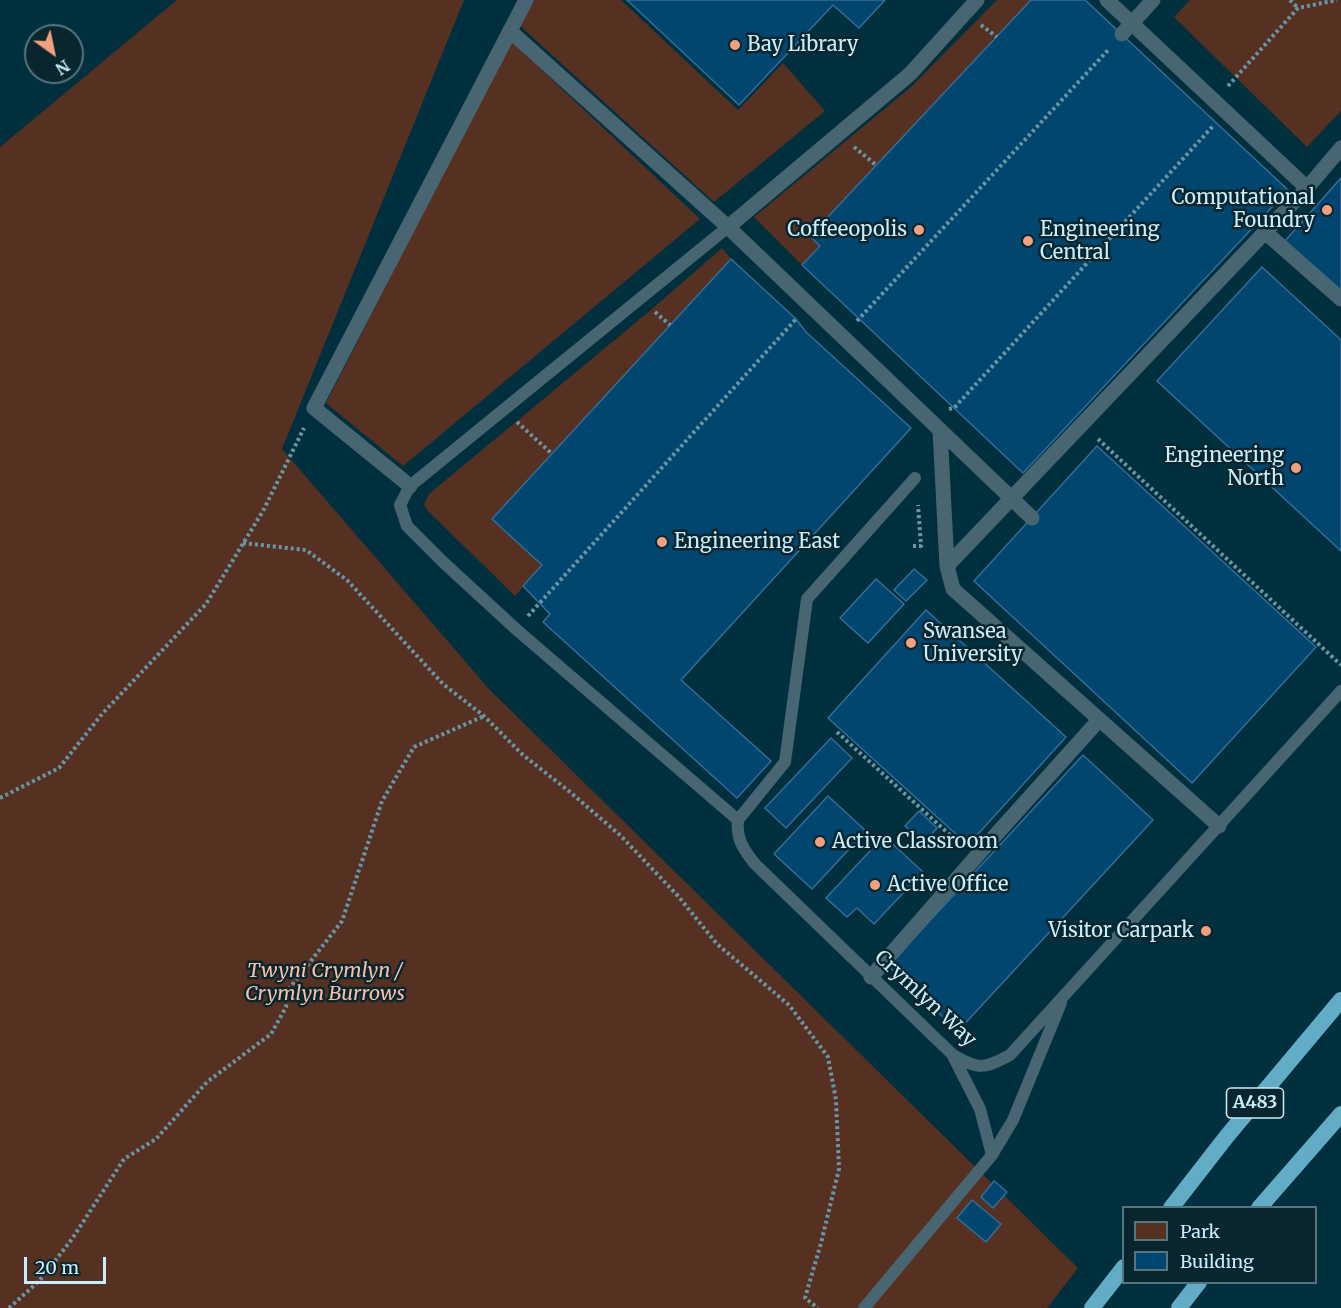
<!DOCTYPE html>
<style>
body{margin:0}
#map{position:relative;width:1341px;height:1308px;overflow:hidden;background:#00303e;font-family:Merriweather,serif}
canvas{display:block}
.legend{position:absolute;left:1122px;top:1206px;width:195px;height:78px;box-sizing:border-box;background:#09252d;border:2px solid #557580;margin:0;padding:8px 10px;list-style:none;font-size:18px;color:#c6eefd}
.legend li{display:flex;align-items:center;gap:12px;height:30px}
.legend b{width:30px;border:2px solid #557580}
.north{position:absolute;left:24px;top:24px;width:60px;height:60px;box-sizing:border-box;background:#09252d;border:2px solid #557580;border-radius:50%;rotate:147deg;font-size:16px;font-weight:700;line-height:24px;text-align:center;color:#c6eefd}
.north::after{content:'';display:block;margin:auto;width:21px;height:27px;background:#f2a07f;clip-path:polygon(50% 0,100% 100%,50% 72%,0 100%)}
.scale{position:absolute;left:24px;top:1257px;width:82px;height:27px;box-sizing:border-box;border:3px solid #c6eefd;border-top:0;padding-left:8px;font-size:18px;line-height:21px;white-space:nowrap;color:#c6eefd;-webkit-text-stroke:4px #09252d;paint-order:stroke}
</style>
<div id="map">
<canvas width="1341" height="1308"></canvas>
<ul class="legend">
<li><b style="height:16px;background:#563122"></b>Park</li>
<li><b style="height:16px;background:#00466e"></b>Building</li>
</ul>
<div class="north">N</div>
<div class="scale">20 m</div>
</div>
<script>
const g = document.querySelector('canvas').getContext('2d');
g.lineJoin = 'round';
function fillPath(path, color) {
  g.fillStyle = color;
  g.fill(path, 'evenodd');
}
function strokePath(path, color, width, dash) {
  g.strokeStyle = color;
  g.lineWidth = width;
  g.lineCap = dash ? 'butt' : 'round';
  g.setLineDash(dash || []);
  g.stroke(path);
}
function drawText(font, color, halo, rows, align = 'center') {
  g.font = font + ' Merriweather,serif';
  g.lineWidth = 5;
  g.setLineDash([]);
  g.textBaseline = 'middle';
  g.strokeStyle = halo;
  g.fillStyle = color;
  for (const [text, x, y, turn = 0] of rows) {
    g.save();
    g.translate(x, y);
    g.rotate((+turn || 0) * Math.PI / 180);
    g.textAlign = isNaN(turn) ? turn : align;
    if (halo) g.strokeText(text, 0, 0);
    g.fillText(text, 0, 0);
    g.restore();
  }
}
const green = new Path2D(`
 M177 0H464L282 449 489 689 1078 1268 1047 1308H0V147Z
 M530 0H621L738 110 783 63 825 111 714 202 518 24Z
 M997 0H1031L810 236 820 246 802 265 754 217 911 87Z
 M1190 0H1341V111L1307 147 1174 17Z
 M511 41 700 219 403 466 326 403Z
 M722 248 731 259 542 565 515 596 427 510 424 504 429 494 652 309Z`);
const building = new Path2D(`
 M627 0H885L859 28 833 5 739 105Z
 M1031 0H1085L1288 190 1023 473 802 265 820 246 810 236Z
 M1341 178V293L1284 242Z
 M731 259 796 319 806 332 911 428 681 680 771 761 737 798 543 622 550 614 523 586 542 565 492 519Z
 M1262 267 1341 340V551L1157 381Z
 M1097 446 1316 647 1192 783 974 581Z
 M914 569 927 580 906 601 894 590Z
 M876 579 904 604 868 643 840 618Z
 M926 610 1066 737 968 845 828 718Z
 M831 738 852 758 786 828 765 808Z
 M1083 755 1153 820 958 1031 888 966Z
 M828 796 866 831 812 889 774 854Z
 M919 811 937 828 924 843 905 826Z
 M884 836 923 872 874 924 857 908 847 917 826 898Z
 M994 1181 1007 1192 993 1208 981 1197Z
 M972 1200 1001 1224 986 1242 957 1218Z`);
const path = new Path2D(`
 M1290 0 1298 8
 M981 25 997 37
 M1228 86 1298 8 1337 0
 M854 147 876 165
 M655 312 670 325
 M857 321 1109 49
 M949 409 954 408 1213 126
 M517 422 552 454
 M1098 439 1341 665
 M243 543 306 550 347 580 443 684 484 716 523 755 570 792 621 836 678 896 717 944 789 1005 828 1057 836 1100 839 1169 821 1243 805 1298 818 1308
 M913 546H921L918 505
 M528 616 796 319
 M837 732 961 845
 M0 798 59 768 102 714 206 604 263 511 304 428
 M9 1308 40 1280 72 1239 124 1159 156 1139 207 1082 271 1034 286 1007 289 989 342 921 382 801 414 747 484 716`);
const service = new Path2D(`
 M728 227 410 486 400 505 407 526 443 562 517 630 738 820C736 839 743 848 754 863L953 1055C978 1070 984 1069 1010 1055L1341 691
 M738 820 785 762 807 599 915 478
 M992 1155 1013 1120 1061 1003
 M864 1308 992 1155 980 1109 953 1056`);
const pedestrian = new Path2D(`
 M1107 0 1307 188 1341 148
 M510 31 728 227 1032 518
 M1122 34 1153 0
 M728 227 910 74 977 0
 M1265 232 1341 299
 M940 430 947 566 953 589 1219 826
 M410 486 314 408 526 0
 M947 566 1307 188
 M871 977 975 858 1099 720`);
const trunk = new Path2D(`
 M1171 1208 1227 1136 1341 1000
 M1259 1208 1341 1114
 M1092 1308 1124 1267
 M1179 1308 1199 1282`);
const markers = [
 [735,45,6,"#f2a07f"],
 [1327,210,6,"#f2a07f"],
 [919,230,6,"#f2a07f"],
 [1028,241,6,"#f2a07f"],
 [1296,468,6,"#f2a07f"],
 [662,542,6,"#f2a07f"],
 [911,643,6,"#f2a07f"],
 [820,842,6,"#f2a07f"],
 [875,885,6,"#f2a07f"],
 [1206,931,6,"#f2a07f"]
];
const shields = [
 [1255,1103,57]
];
const shieldNames = [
 ["A483",1255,1103]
];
const poiNames = [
 ["Bay Library",747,45],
 ["Computational",1315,198,"right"],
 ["Foundry",1315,221,"right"],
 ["Coffeeopolis",907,230,"right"],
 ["Engineering",1040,230],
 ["Central",1040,253],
 ["Engineering",1284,456,"right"],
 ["North",1284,479,"right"],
 ["Engineering East",674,542],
 ["Swansea",923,632],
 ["University",923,655],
 ["Active Classroom",832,842],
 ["Active Office",887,885],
 ["Visitor Carpark",1194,931,"right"]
];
const parkNames = [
 ["Twyni Crymlyn /",325,971],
 ["Crymlyn Burrows",325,994]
];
const streetNames = [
 ["Crymlyn Way",925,999,43]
];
fillPath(green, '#563122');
fillPath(building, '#00466e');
strokePath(building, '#336e99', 1.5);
strokePath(path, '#6a95a4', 4, [3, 3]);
strokePath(service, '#486671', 12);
strokePath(pedestrian, '#486671', 15);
strokePath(trunk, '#63acc6', 16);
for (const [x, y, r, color] of markers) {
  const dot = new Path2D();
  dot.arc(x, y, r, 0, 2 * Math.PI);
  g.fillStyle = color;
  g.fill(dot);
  strokePath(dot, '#09252d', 2);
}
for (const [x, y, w] of shields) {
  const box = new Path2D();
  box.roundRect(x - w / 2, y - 15, w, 30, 4.5);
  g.fillStyle = '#09252d';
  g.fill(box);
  strokePath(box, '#c6eefd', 1.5);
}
drawText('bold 18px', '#c6eefd', null, shieldNames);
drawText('20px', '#c6eefd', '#09252d', poiNames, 'left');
drawText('italic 20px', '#f7c0aa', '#09252d', parkNames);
drawText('20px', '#c6eefd', '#09252d', streetNames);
</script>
